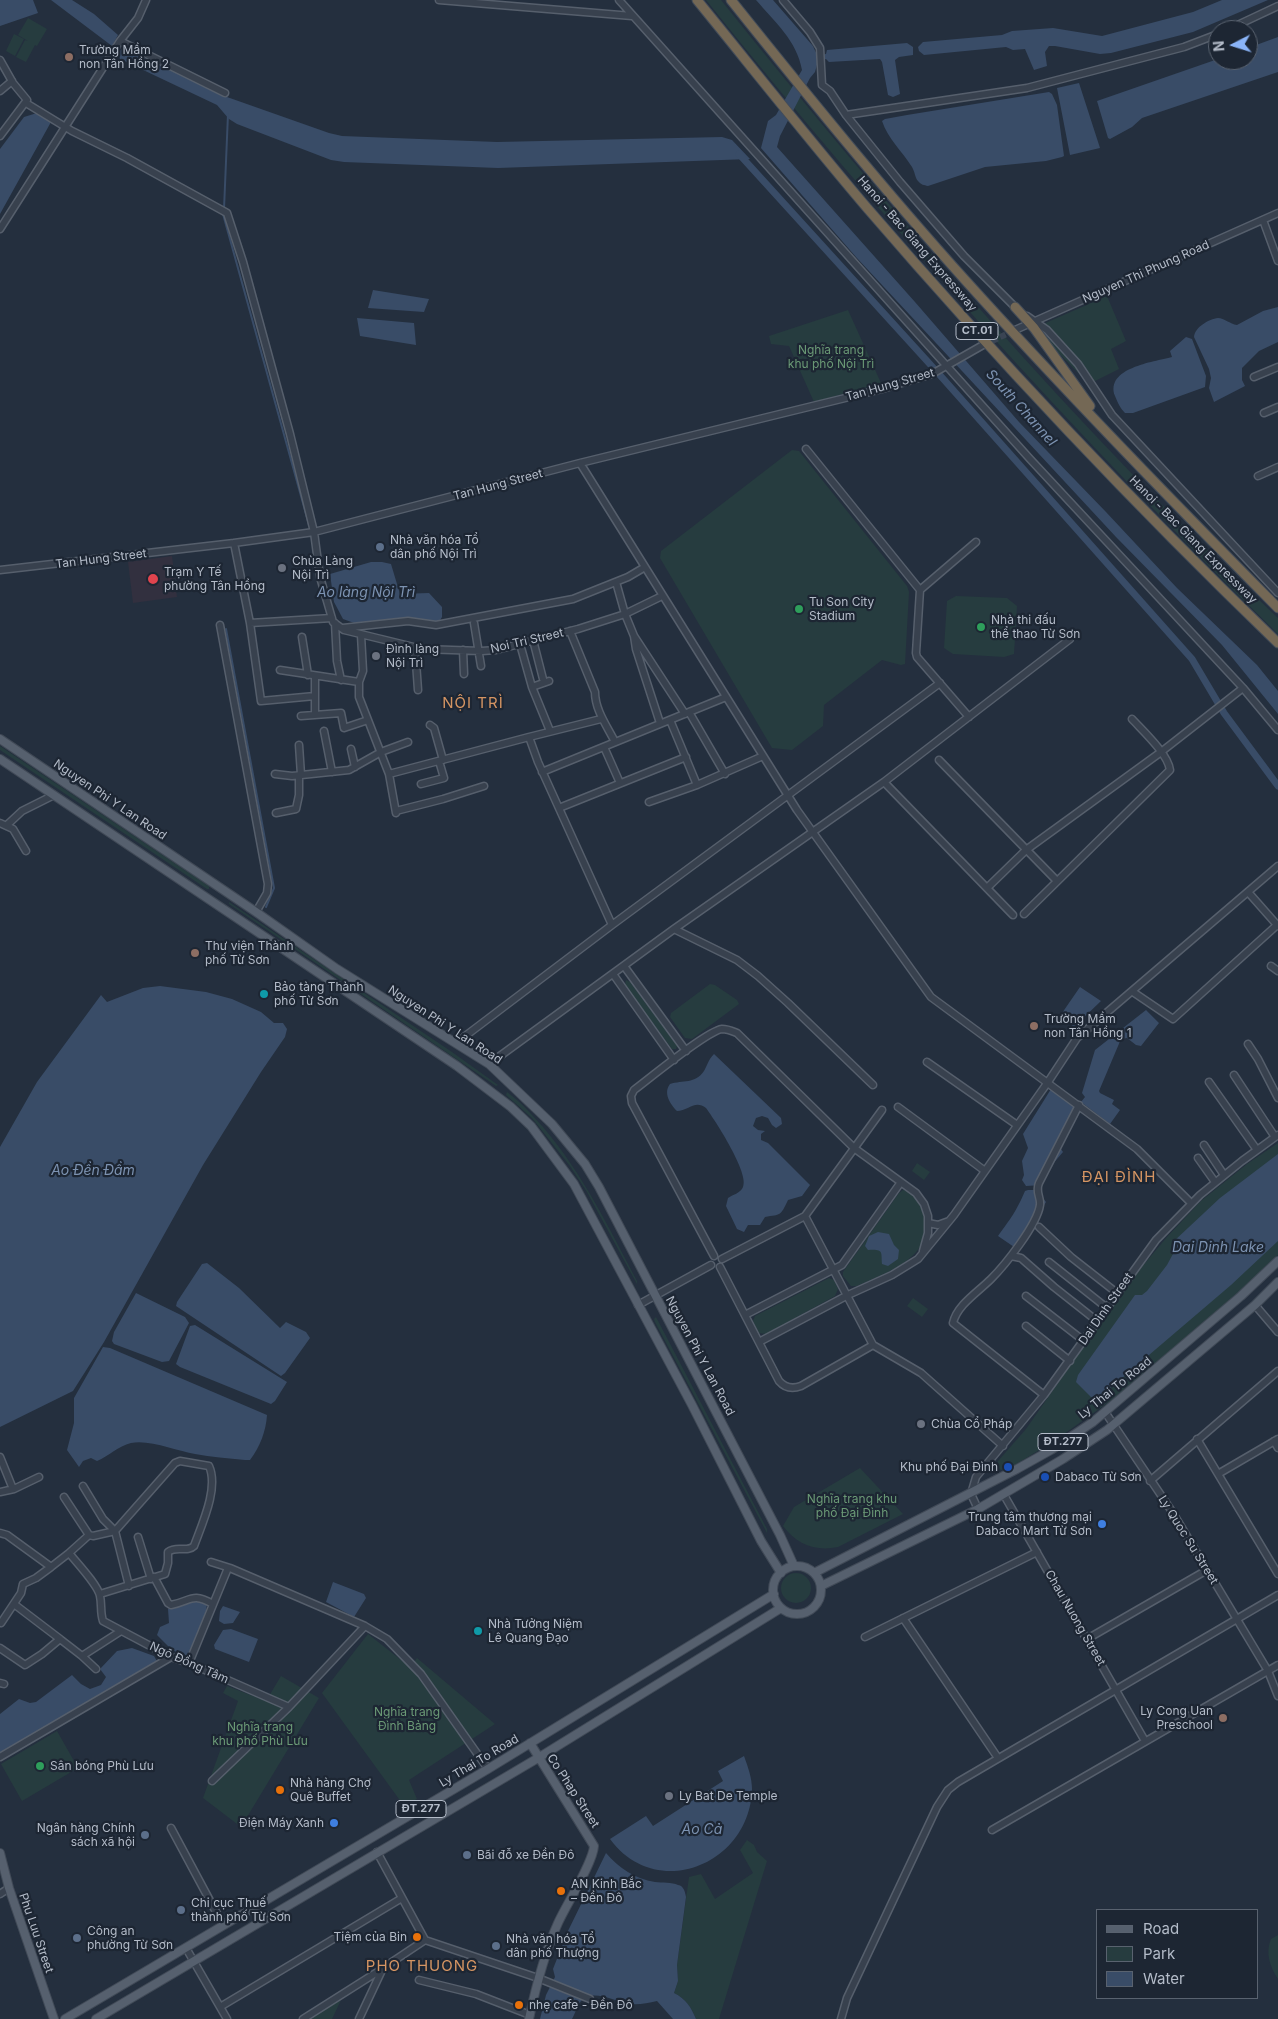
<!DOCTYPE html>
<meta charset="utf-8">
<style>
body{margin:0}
#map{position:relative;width:1278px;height:2019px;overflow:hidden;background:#242f3e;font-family:Inter,sans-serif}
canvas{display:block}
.legend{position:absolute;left:1096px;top:1909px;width:162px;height:90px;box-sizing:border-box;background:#1d2633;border:1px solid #59626f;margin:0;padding:6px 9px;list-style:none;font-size:15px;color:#b4bcc9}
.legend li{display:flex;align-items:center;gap:10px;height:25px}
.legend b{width:25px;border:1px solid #59626f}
.north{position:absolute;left:1208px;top:20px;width:50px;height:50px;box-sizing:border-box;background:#1d2633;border:1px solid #59626f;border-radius:50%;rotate:265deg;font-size:14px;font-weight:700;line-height:20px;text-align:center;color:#b4bcc9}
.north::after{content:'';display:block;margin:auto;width:18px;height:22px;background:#8ab4f8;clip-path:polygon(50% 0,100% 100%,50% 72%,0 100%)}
</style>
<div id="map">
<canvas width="1278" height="2019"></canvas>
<ul class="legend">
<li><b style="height:6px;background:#56606e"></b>Road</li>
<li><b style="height:14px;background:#263c3f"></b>Park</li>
<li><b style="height:14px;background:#394c67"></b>Water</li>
</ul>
<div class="north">N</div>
</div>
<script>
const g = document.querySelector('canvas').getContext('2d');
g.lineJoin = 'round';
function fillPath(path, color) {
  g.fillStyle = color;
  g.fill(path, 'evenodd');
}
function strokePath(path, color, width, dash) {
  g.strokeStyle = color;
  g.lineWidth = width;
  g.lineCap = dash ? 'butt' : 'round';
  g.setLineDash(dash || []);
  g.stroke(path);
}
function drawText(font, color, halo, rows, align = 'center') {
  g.font = font + ' Inter,sans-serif';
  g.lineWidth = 4.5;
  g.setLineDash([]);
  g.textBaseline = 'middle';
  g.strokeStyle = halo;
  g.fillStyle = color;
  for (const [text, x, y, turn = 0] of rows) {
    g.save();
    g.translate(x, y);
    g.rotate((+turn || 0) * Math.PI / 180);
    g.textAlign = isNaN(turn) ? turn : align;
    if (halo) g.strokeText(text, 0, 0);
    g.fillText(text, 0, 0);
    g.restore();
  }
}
const medical = new Path2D(`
 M172 556 177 597 133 603 128 562Z`);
const green = new Path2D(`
 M706 0H721C894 216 1076 428 1278 618V634C1074 435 884 222 706 0Z
 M28 18 47 29 37 46 35 45 26 62 16 57 25 40 28 41 18 35Z
 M14 34 24 39 15 56 6 51Z
 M1107 296 1126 341 1111 349 1119 369 1089 384 1034 328Z
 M848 310 881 383 814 402 789 346 771 344 769 336Z
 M792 450 799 451 907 586 909 592 905 664 901 665 882 660 824 705 823 726 792 750 772 748 660 558 661 551Z
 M956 596 1007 598 1017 606 1014 654 1004 657 953 654 944 648 947 601Z
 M0 746 209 886V889H207L0 750Z
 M229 902 452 1052 498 1085 496 1086 229 904Z
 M626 980 630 982 677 1046 676 1049H672L625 985Z
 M710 984 715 985 737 1000 739 1004 692 1039 685 1038 670 1017 671 1013Z
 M507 1092C521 1102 532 1115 543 1127 583 1174 609 1228 637 1281V1284L587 1192 570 1166 532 1118 506 1095Z
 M1278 1143V1255L1236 1295 1113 1399 1057 1439 1015 1465 1001 1470 998 1468V1461L1026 1429 1125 1287 1167 1237 1201 1201 1247 1164Z
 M917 1163 930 1172 924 1180 912 1171Z
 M903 1190C912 1191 918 1199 921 1208 941 1255 890 1271 857 1286H851L843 1276V1272L899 1193Z
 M829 1278 834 1280 838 1289 835 1296 766 1334 759 1333 753 1321 755 1316Z
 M913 1298 928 1309 922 1317 907 1306Z
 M656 1317 767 1529V1533L655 1322 654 1319Z
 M860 1468 903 1514 838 1547C816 1552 796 1544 783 1526L794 1507Z
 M781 1588a15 15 0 1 1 30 0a15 15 0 1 1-30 0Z
 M368 1634 410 1667 417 1658 495 1724 409 1780 417 1799 404 1806 322 1693Z
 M281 1676 319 1698 241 1827 203 1798 238 1701 223 1693 227 1686 266 1701Z
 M57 1731 78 1768 22 1801 1 1764Z
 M747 1840 754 1845 757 1852 767 1861 719 2019H696C691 2007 686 1999 674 1993L678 1981 677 1965 689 1877 701 1874 715 1899 753 1873 740 1850Z
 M1278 1935V1979C1270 1967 1265 1953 1271 1939Z
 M341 2000 332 2019H308Z`);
const water = new Path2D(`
 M0 0H33L38 13 0 26Z
 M51 0H72L94 14 118 35 112 46Z
 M756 0H773L813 46 817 55 826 54 827 50 907 43 913 47V55L899 57 895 60 900 94 893 97 888 95 882 62 880 59 829 62 826 59 818 61 815 72 810 78 780 136 777 147 915 302 1019 422 1106 512 1177 588 1257 665 1278 691V714L1222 645 1116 537 962 371 856 257 761 148 768 121 776 115 802 70C797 41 775 22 756 0Z
 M1222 0H1268L1193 32 1111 53 1100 54 1055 46H1049L1045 52 1047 66 1034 70 1025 49 1013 50 1006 47 924 55 919 51 918 47 923 42 1002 35 1012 31 1053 28 1102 36 1193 12Z
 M1278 37V72L1142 118 1132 127 1110 139 1108 138 1097 101 1218 59 1248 60V48Z
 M123 48 227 97 329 133 342 136 497 142 722 137 732 140 750 159 498 168 344 162 331 160 237 124 229 119 217 105 120 59 118 52Z
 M1079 83 1100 148 1070 155 1057 88Z
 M1049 92 1052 94 1057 105 1064 156 1062 157 1046 161 985 167 928 186C924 185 921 185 918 181 915 178 915 172 912 167 902 151 888 139 882 121L885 119 907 115Z
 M37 113 51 122 0 214V149L24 117Z
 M373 290 429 299 424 312 368 308Z
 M1278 307V342L1259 351 1242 368V380L1245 386 1214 402 1209 388 1211 378 1209 369 1194 337C1195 327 1209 319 1218 318 1224 318 1230 324 1237 325L1263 311Z
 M357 318 414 323 416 345 360 336Z
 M1186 337 1192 339 1206 376 1205 387 1133 413H1125C1120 408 1118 403 1115 396 1105 368 1153 362 1172 357L1170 351Z
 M371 562H382L391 564 400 594 429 593 442 607V617L439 622 405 618 357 624 343 619 334 602 330 574Z
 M160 986 206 992 232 999 261 1012 274 1023H283L287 1029 285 1037 261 1072 203 1165 104 1342 73 1391 0 1427V1147L37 1082 101 995 107 1002 143 988Z
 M1080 987 1101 1001 1074 1027 1060 1016Z
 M1146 1010 1159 1023 1141 1046 1136 1045 1127 1038 1121 1039 1099 1091 1100 1093 1114 1100 1112 1104 1120 1110 1110 1124 1081 1102 1085 1097 1082 1093 1095 1050Z
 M714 1054 781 1118 782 1124 776 1128 772 1125 768 1118 762 1116 756 1118 753 1126 758 1130 765 1131 761 1134V1140L768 1143 810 1185 802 1196 788 1200C780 1217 781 1214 765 1217L760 1225H748L744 1232 737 1229 726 1206 728 1198C732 1195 741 1193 743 1187 750 1174 715 1120 706 1108 695 1099 688 1111 677 1111 670 1104 663 1093 670 1084 683 1080 695 1084 704 1071 708 1064 708 1060 714 1054Z
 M1051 1089 1077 1108 1059 1146 1063 1152 1051 1166 1042 1185 1026 1186 1022 1180 1024 1175 1022 1161 1028 1148 1023 1134Z
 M1278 1154V1241L1231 1285 1101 1396 1091 1397 1076 1382 1078 1375 1135 1295H1142L1147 1291 1167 1265 1174 1252 1173 1242 1220 1198Z
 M1028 1190H1036L1042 1194 1041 1196 1046 1202 1017 1249 998 1236C1011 1218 1016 1212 1025 1191Z
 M878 1232 889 1234 894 1245 899 1250 898 1259 888 1266 882 1264C881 1252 884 1249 868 1250L865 1246 869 1236Z
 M207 1263 239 1288 280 1328 286 1322 306 1332 310 1338 285 1373 281 1376 176 1306 177 1302 202 1264Z
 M136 1293 185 1317 189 1323 169 1361 162 1362 114 1344 112 1341 114 1332Z
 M195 1325 287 1382 275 1401 271 1404 180 1367 176 1364 190 1326Z
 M103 1347 110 1348 267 1415C266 1431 260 1447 250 1460H245C228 1458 211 1457 195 1454 177 1451 149 1439 131 1443 118 1446 109 1456 97 1461L91 1458 83 1461 79 1467 67 1450 74 1423V1398Z
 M333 1582 364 1594 366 1598 354 1617 326 1602Z
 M192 1599 207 1604 206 1611 188 1657H186L171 1649 157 1635 160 1627 169 1623 168 1609Z
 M223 1606 240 1612 233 1623 224 1624 219 1621 220 1611Z
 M231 1629 258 1639 249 1662 215 1649 214 1645 223 1630Z
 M132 1648 154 1656 158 1663 0 1754V1714L19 1699 30 1703 36 1702 72 1675 81 1684 90 1689 101 1685 106 1677 100 1669 117 1651Z
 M744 1756C748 1767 752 1778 752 1789 750 1865 656 1902 610 1839L646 1816 653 1826 723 1781 718 1771Z
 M606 1853C619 1868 635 1879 655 1882 662 1883 672 1882 678 1885 684 1886 685 1892 686 1897L677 1965 678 1981 674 1993C686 1999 691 2007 696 2019H673L657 2001C648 2003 639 2005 630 2004 616 2002 592 1988 581 2001 577 2006 575 2014 572 2019H540L546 1995 555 1977 553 1969 567 1933Z`);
const stream = new Path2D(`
 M224 209 228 114
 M223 214 309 525
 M226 629 274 888 266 907`);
const canal = new Path2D(`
 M739 154 938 373 1192 659 1224 713 1278 786`);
const minorTunnel = new Path2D(`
 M984 345 1015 330`);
const minor = new Path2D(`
 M439 0 632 16
 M619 0 1030 459 1243 688 1278 730
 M783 0 810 32 820 48 822 85 830 91 846 115 900 182 964 256 1017 309
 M1227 30 1278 6
 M120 41 225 93
 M0 60 13 83 27 100 0 136
 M0 91 12 81
 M26 103 72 131 127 158 227 213 243 262 290 434 314 532 320 577 333 622 344 630 422 649 482 651 496 650 578 629 625 614 662 596
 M846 115 1027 88 1184 47 1218 34
 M1263 220 1278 261
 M0 229 120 41 138 18 146 0
 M1027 316 1047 330 1078 364 1112 415 1278 593
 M1015 330 1278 213
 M1254 377 1278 367
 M1264 413 1278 407
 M806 449 920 590
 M580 463 797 810 931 997 1137 1149 1191 1203
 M1258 476 1278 467
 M234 543 250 623 261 701 315 696
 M0 570 234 543 314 532 580 463 882 389 932 374 983 345
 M616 582 625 614 634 636 636 649 660 723
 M250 623 332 618
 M335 623 337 661 341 680
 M474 623 481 666
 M220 625 268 884 267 893 256 912
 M343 628 408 621 436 625 573 599 628 577 645 567
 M570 631 595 692C595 710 607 726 615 742
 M361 635 363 671 359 682V697L389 774 396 813
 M634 636 685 714
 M302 637 308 675
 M533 640 543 679
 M520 644 532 687 550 731
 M415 648 418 690
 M463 650 464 674
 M280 670 359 682
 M532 687 549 681
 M689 712 725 774
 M315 715V676
 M301 716 341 713 344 728 368 720
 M969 717 917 657 916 653 920 590 976 542
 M670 720 697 785 763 756
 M430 725 434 728 443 760
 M324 731 332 772
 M529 737 601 719
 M299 745 301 775
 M604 747 620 783
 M351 749 355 767
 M939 760 1056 880
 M542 772 726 697
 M275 774 292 776 349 770 381 752 408 742
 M389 774 529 737 538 762 612 925
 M884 782 1013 915
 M421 784 444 778 439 761
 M649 802 697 785
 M559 808 686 757
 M396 811 443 799 484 786
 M276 813 296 809 299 795V775
 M0 823 13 829 26 851
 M7 825 22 811 54 795
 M987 888 1026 850 1161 752 1243 688
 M1248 892 1278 926
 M1024 914 1170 770C1168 754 1143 731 1132 719
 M674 929 737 960 758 976 788 1003 873 1085
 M624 966 686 1051
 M1271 966 1278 971
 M613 974 674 1060
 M1133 992 1173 1019 1277 925
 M456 1043 612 925 940 683
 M1248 1044 1258 1059 1278 1098
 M927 1062 1017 1125
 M489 1064 674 929 884 782 1070 639
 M1234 1075 1275 1137
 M1209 1082 1257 1150
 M898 1107 985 1171
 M1204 1145 1224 1175
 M1198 1158 1215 1182
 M805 1216 873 1345 921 1373 1003 1446
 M928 1223 938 1225 949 1221
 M1039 1227 1071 1257 1117 1293
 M714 1256 632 1103 631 1096 634 1090C650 1078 707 1031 722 1029 728 1029 732 1031 737 1033L854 1148 916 1193 924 1204 928 1216V1233L923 1251
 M1011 1256 1021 1258 1054 1287 1097 1321
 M722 1259 805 1216 882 1110
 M1049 1262 1107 1308
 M720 1267 779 1381C785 1388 793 1389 801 1386L873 1345
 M1026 1296 1084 1341
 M638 1305 711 1265
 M1255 1305 1278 1332
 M745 1315 842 1265 901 1182
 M1026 1326 1070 1361
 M759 1342 848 1295 892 1275 918 1259 954 1215 1048 1082 1077 1038 1278 866
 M1044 1395 953 1323C957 1305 978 1292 991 1279 1005 1265 1037 1225 1040 1205 1041 1197 1035 1192 1039 1183L1079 1105
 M1105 1412 1173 1513 1268 1671 1278 1696
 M1197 1439 1278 1574
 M1274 1441 1278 1448
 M0 1457 13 1489
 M1218 1474 1278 1439
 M1150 1481 1278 1371
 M83 1486 103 1519 115 1531 129 1586
 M0 1492 14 1489 39 1477
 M1004 1495 1145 1741
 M64 1497 89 1535
 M978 1509 971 1494 976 1477 1044 1395 1156 1240 1200 1195 1242 1161 1278 1135
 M0 1533 7 1535 51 1567 69 1553C77 1563 98 1585 100 1596 102 1605 100 1612 103 1621L171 1657 189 1663 289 1707
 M138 1537 151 1579
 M69 1553 89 1535 93 1536 115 1531 175 1463 180 1461 209 1466C219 1488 202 1524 194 1546 187 1553 177 1545 168 1552V1563L165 1574 100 1594
 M211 1562 230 1568 365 1626 387 1639 421 1674 488 1769
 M154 1577 168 1603 171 1605C192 1601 191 1592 213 1604
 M14 1604 60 1639
 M903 1618 998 1758
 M1 1623 21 1593 23 1584 36 1578 51 1567
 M865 1637 1037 1552
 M1087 1639 1207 1570
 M0 1648 25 1665 42 1654 60 1639 82 1656 121 1631
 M82 1656 96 1669
 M189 1663 228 1568
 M0 1683 4 1684
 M0 1757 171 1657
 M212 1781 289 1707 365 1626
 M171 1828 223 1925
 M992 1830 1278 1665
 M0 1894 9 1888
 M425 1940 538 1978 590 1999
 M186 1948 227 2019
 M419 1980 476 1994 530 2015
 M220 2007 402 1898
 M303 2019 382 1969
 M359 2019 383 1968 425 1940 377 1852
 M841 2019 847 1998 937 1807 948 1790 958 1782 1278 1595`);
const major = new Path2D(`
 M0 739 256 912 337 969 489 1064 552 1124 585 1164 599 1187 780 1535 794 1566
 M0 759 457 1066 511 1107 531 1126 574 1184 692 1405 761 1541 781 1573
 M773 1590a24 24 0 1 1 48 0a24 24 0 1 1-48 0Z
 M814 1573 1017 1469 1051 1450 1093 1422 1241 1296 1278 1261
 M821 1586 978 1509 1063 1459 1107 1430 1255 1305 1278 1282
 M0 1853 9 1888 54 2019
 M65 2019 488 1769 774 1594
 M96 2019 538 1758 781 1608
 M529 2019C536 1986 544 1954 558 1923 566 1905 593 1863 594 1846L530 1743`);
const highway = new Path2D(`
 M697 0C754 70 810 141 868 209 998 360 1135 505 1278 643
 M731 0C807 95 884 190 966 281 1067 393 1172 501 1278 608
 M1015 307 1034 328 1090 406`);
const markers = [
 [69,57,5,"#8d6e63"],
 [380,547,5,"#5c6f8a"],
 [282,568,5,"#6b7280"],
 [153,579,6,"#e0444e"],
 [799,609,5,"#2e9e5b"],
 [981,627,5,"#2e9e5b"],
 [376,656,5,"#6b7280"],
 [195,953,5,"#8d6e63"],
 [264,994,5,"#0f9aa8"],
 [1034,1026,5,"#8d6e63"],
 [921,1424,5,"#6b7280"],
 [1008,1467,5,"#1a4fb4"],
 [1045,1477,5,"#1a4fb4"],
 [1102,1524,5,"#3f7fe0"],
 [478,1631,5,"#0f9aa8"],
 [1223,1718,5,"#8d6e63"],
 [40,1766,5,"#2e9e5b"],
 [280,1790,5,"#e8710a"],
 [669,1796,5,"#6b7280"],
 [334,1823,5,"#3f7fe0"],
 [145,1835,5,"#5c6f8a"],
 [467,1855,5,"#5c6f8a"],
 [561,1891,5,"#e8710a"],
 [181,1910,5,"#5c6f8a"],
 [417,1937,5,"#e8710a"],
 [77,1938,5,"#5c6f8a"],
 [496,1946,5,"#5c6f8a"],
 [519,2005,5,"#e8710a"]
];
const shields = [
 [977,331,42],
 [1063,1442,50],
 [421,1809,50]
];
const shieldNames = [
 ["CT.01",977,331],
 ["ĐT.277",1063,1442],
 ["ĐT.277",421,1809]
];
const poiNames = [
 ["Trường Mầm",79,50],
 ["non Tân Hồng 2",79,64],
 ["Nhà văn hóa Tổ",390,540],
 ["dân phố Nội Trì",390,554],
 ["Chùa Làng",292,561],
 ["Nội Trì",292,575],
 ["Trạm Y Tế",164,572],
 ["phường Tân Hồng",164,586],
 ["Tu Son City",809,602],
 ["Stadium",809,616],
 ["Nhà thi đấu",991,620],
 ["thể thao Từ Sơn",991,634],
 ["Đình làng",386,649],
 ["Nội Trì",386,663],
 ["Thư viện Thành",205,946],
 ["phố Từ Sơn",205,960],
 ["Bảo tàng Thành",274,987],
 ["phố Từ Sơn",274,1001],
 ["Trường Mầm",1044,1019],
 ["non Tân Hồng 1",1044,1033],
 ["Chùa Cổ Pháp",931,1424],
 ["Khu phố Đại Đình",998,1467,"right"],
 ["Dabaco Từ Sơn",1055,1477],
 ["Trung tâm thương mại",1092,1517,"right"],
 ["Dabaco Mart Từ Sơn",1092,1531,"right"],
 ["Nhà Tưởng Niệm",488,1624],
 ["Lê Quang Đạo",488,1638],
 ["Ly Cong Uan",1213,1711,"right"],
 ["Preschool",1213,1725,"right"],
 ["Sân bóng Phù Lưu",50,1766],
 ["Nhà hàng Chợ",290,1783],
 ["Quê Buffet",290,1797],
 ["Ly Bat De Temple",679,1796],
 ["Điện Máy Xanh",324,1823,"right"],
 ["Ngân hàng Chính",135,1828,"right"],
 ["sách xã hội",135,1842,"right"],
 ["Bãi đỗ xe Đền Đô",477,1855],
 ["AN Kinh Bắc",571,1884],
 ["– Đền Đô",571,1898],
 ["Chi cục Thuế",191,1903],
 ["thành phố Từ Sơn",191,1917],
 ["Công an",87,1931],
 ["phường Từ Sơn",87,1945],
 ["Tiệm của Bin",407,1937,"right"],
 ["Nhà văn hóa Tổ",506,1939],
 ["dân phố Thượng",506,1953],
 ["nhẹ cafe - Đền Đô",529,2005]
];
const streetNames = [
 ["Hanoi - Bac Giang Expressway",917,244,49],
 ["Nguyen Thi Phung Road",1146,272,-24],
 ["Tan Hung Street",890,385,-16],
 ["Tan Hung Street",498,485,-15],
 ["Hanoi - Bac Giang Expressway",1193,540,45],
 ["Tan Hung Street",101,559,-7],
 ["Noi Tri Street",527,641,-13],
 ["Nguyen Phi Y Lan Road",110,800,34],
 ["Nguyen Phi Y Lan Road",445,1025,33],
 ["Dai Dinh Street",1106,1309,-55],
 ["Nguyen Phi Y Lan Road",700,1356,62],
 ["Ly Thai To Road",1115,1388,-39],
 ["Ly Quoc Su Street",1188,1540,58],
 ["Chau Nuong Street",1075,1618,60],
 ["Ngõ Đồng Tâm",189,1663,24],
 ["Ly Thai To Road",479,1761,-31],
 ["Co Phap Street",573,1791,57],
 ["Phu Luu Street",36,1933,71]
];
const parkNames = [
 ["Nghĩa trang",831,350],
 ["khu phố Nội Trì",831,364],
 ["Nghĩa trang khu",852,1499],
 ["phố Đại Đình",852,1513],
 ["Nghĩa trang",407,1712],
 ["Đình Bảng",407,1726],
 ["Nghĩa trang",260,1727],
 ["khu phố Phù Lưu",260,1741]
];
const waterNames = [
 ["South Channel",1021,408,48],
 ["Ao làng Nội Trì",366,593],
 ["Ao Đền Đầm",93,1171],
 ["Dai Dinh Lake",1218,1248],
 ["Ao Cả",702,1830]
];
const quarterNames = [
 ["NỘI TRÌ",473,703],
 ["ĐẠI ĐÌNH",1119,1177],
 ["PHO THUONG",422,1966]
];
fillPath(medical, '#32303f');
fillPath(green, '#263c3f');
fillPath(water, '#394c67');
strokePath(stream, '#394c67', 2);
strokePath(canal, '#394c67', 7);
strokePath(minorTunnel, '#3a4453', 6, [6, 3]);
strokePath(minor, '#565f6c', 9);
strokePath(major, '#414a57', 10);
strokePath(highway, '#434c59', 11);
strokePath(minor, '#38414e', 6);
strokePath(major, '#56606e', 8);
strokePath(highway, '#746855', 9);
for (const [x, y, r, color] of markers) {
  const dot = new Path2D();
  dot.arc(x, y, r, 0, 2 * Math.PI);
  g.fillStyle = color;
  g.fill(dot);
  strokePath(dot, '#1d2633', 2);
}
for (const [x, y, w] of shields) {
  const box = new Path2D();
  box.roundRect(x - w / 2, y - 8.5, w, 17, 4);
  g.fillStyle = '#1d2633';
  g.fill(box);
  strokePath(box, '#b4bcc9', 1);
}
drawText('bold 11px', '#b4bcc9', null, shieldNames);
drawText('12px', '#b4bcc9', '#1d2633', poiNames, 'left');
drawText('12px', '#b4bcc9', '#1d2633', streetNames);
drawText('12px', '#6b9a76', '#1d2633', parkNames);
drawText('italic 14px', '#7c92b1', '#1d2633', waterNames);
g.letterSpacing = '1px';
drawText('15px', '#d59563', '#1d2633', quarterNames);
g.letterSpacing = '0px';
</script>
